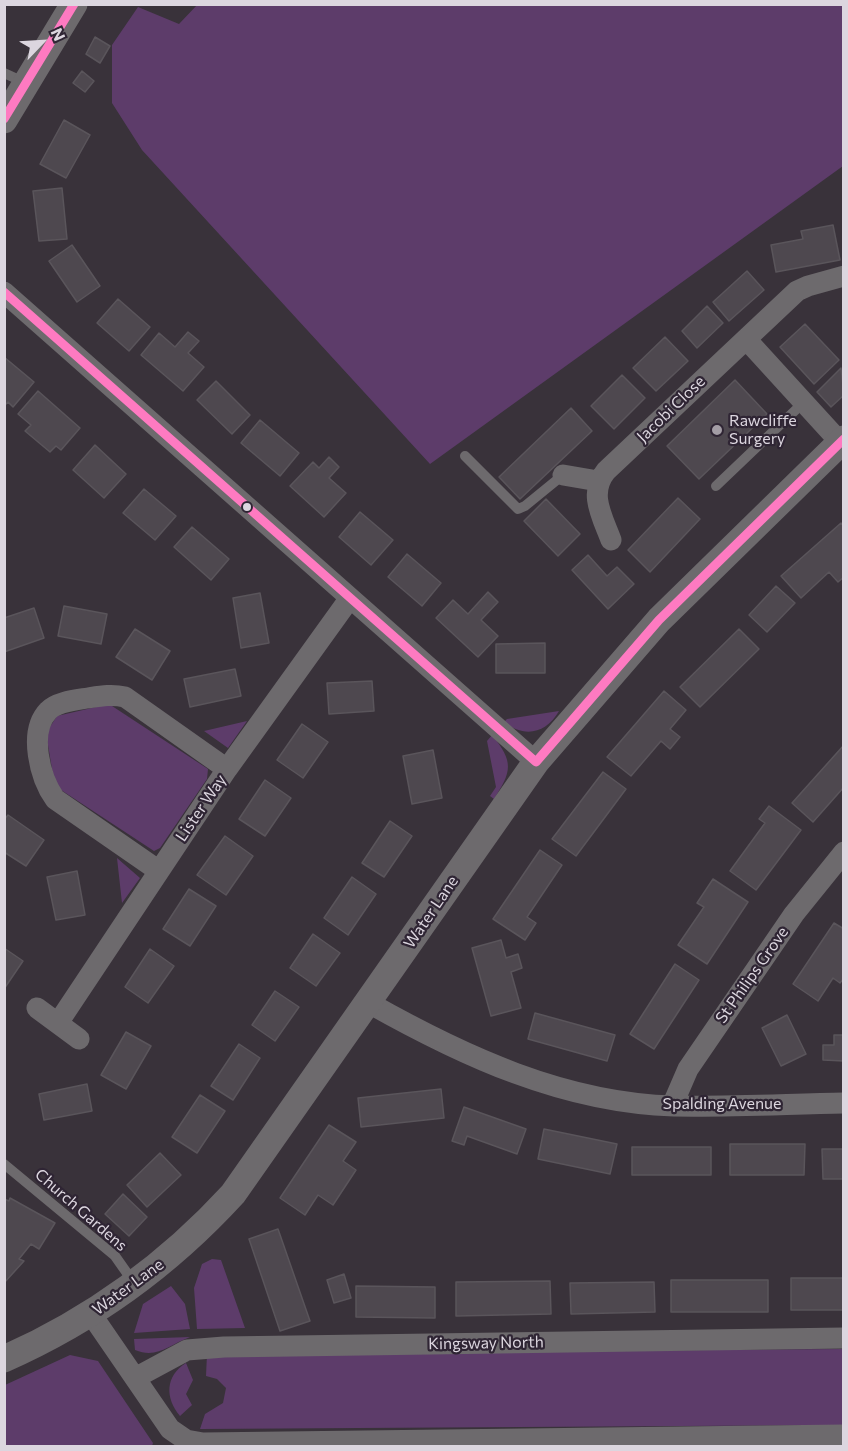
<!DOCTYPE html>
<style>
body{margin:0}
#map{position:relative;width:848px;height:1451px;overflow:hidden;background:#39323a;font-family:Commissioner,sans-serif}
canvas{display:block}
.frame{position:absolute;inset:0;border:6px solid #dcd6df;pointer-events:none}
.north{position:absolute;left:12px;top:12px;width:60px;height:60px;-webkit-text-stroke:4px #2f2534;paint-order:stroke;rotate:65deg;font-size:16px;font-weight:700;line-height:24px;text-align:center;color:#dcd6df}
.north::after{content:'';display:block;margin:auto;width:21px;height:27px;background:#dcd6df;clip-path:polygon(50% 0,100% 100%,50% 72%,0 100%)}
</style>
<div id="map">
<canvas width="848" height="1451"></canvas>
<div class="frame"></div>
<div class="north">N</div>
</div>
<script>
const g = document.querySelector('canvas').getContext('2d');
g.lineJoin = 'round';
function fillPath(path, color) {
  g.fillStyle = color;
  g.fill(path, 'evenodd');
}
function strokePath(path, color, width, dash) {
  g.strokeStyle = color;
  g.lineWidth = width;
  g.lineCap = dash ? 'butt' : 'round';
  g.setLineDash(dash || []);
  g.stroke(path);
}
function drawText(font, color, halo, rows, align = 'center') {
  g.font = font + ' Commissioner,sans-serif';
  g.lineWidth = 4.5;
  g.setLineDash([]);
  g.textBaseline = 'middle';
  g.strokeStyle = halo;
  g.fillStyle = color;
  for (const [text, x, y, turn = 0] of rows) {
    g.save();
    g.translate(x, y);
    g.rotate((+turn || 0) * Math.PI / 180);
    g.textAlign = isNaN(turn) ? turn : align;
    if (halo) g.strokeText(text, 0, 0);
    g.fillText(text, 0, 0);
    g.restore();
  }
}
const green = new Path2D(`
 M198 4 843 5V166L430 464 142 150 112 103V45L138 7 179 24Z
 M109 704 208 769 207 779 160 848 154 851 58 788 54 781 46 733 57 716Z
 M559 711C546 734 524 738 504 722L507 719Z
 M247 721 228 748 204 731Z
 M492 735C514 762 512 771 494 799L490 796 496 787 487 741Z
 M117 858 140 878 122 903Z
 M212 1259 221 1260 245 1328 197 1329 194 1288 202 1264Z
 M171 1286 185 1304 190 1329 134 1333 143 1304Z
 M190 1337C169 1345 157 1359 135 1350L134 1339Z
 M843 1349V1425L200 1429 205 1414 223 1403 226 1388 217 1379 206 1376 207 1354Z
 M70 1355 98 1361 153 1443 152 1446H5V1385Z
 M186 1363 193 1380 186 1394 192 1405 180 1416C165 1398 165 1376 186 1363Z`);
const building = new Path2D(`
 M95 37 110 46 100 63 86 54Z
 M82 71 94 81 85 92 73 83Z
 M64 120 90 135 66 178 40 164Z
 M62 188 67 239 39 241 33 191Z
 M833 225 840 260 776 272 771 245 803 239 801 231Z
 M72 245 100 286 77 302 49 261Z
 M747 271 764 290 729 321 713 302Z
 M118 299 150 327 129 351 97 323Z
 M707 306 723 323 697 348 682 331Z
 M805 324 839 360 814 384 780 347Z
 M188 332 199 341 188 353 204 367 183 391 141 355 159 333 175 347Z
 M665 337 688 361 656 391 633 368Z
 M4 357 34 382 13 407 8 402 4 406Z
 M841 368 844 395 831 407 817 392Z
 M622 375 645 398 614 429 591 406Z
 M735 380 767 414 699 479 667 446Z
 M216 381 250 415 232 434 197 400Z
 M38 391 80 428 61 450 56 446 50 452 25 431 31 425 18 414Z
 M571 408 592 431 520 499 499 477Z
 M260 420 299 453 280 476 241 443Z
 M95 445 126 474 104 498 73 470Z
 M329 457 339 467 329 478 346 493 324 517 290 486 313 462 319 468Z
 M144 489 176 516 155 540 123 513Z
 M678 498 700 519 650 572 628 550Z
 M546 499 580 534 558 556 524 521Z
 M360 512 393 540 371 565 339 537Z
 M841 523 844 527V577L838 582 829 572 801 598 781 576Z
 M192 527 229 559 211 580 174 547Z
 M407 554 441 583 422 606 388 577Z
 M588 555 607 576 617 567 634 584 608 609 572 570Z
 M776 586 795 603 767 632 749 615Z
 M488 592 498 602 481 620 498 636 478 657 436 618 453 600 468 614Z
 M260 593 269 643 241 648 233 598Z
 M64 606 107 614 101 644 58 636Z
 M34 608 44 638 4 652V618Z
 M135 629 170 651 152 680 116 657Z
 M739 629 759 649 700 707 680 687Z
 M545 643V673H496V644Z
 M235 669 241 696 190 707 184 679Z
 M372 681 374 711 329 714 327 683Z
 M664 691 686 710 670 729 680 737 670 749 661 741 631 776 607 757Z
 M302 724 328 742 303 778 277 760Z
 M844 745V787L813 822 792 803Z
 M433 750 442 798 412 804 403 756Z
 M603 772 626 789 576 856 552 839Z
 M265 780 291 798 265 836 239 819Z
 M769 806 801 830 756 890 730 871 765 823 759 819Z
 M8 815 44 840 26 866 4 852V820Z
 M390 821 412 836 384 877 362 863Z
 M225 836 253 856 226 895 197 875Z
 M540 850 562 865 527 917 536 923 525 940 493 919Z
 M77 871 85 915 56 920 47 877Z
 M352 877 376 894 348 935 324 918Z
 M713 879 748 902 707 964 678 945 704 907 697 903Z
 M189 889 216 906 190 946 163 929Z
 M834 923 844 929V978L840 983 833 978 818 1001 793 984Z
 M313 934 340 953 316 986 290 968Z
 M501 940 506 958 518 954 522 968 511 972 521 1008 491 1016 472 948Z
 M4 948 23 961 4 989Z
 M150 949 174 966 148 1003 125 987Z
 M675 964 699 980 654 1049 630 1034Z
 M275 991 299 1007 275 1041 252 1025Z
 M535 1013 615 1035 607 1061 528 1039Z
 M787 1015 806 1054 781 1066 762 1028Z
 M126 1032 151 1046 126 1089 101 1075Z
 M834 1035H844V1061L823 1060V1045H834Z
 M239 1044 260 1058 233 1100 211 1086Z
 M87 1084 92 1111 44 1120 39 1094Z
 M441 1089 444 1118 361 1127 358 1098Z
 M200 1095 225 1111 197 1153 172 1137Z
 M464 1107 526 1129 517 1154 467 1136 464 1145 452 1141Z
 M329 1125 356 1142 343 1161 356 1170 333 1205 318 1195 305 1215 280 1198Z
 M544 1129 617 1144 610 1174 538 1159Z
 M730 1144H805L804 1175H730Z
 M632 1147H711V1175H632Z
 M822 1149H844V1179H823Z
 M160 1153 181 1175 147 1207 127 1185Z
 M123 1194 147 1217 129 1236 105 1214Z
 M10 1198 55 1223 39 1249 31 1244 19 1259 24 1261 4 1283V1199L9 1201Z
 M278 1229 310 1321 280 1331 249 1239Z
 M344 1274 351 1298 334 1303 327 1280Z
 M791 1278H844V1310H791Z
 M671 1280H768V1312H671Z
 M550 1281 551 1314 456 1316V1282Z
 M654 1282 655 1312 571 1314 570 1283Z
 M356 1286 435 1287V1318L356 1317Z`);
const service = new Path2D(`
 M4 73 26 83
 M465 456 518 509 525 506 563 475
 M716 486 804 402
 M4 1164 115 1256 134 1283`);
const minor = new Path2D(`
 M4 292 536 762
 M746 339 840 442
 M563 475 598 481
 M611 540C602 516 588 493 606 471L797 291 808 286 844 276
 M159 871 55 799C40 778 28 732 48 711 56 702 76 700 88 698 101 696 112 694 125 697L227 769
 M369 1003C463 1056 564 1103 674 1106 730 1107 787 1104 844 1103
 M37 1008 79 1039
 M58 1023 227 769 350 598
 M672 1106 688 1069 794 914 844 852
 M91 1314 170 1429 186 1440 203 1443 844 1435
 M135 1378 187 1350 224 1347 844 1338`);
const tertiary = new Path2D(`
 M4 120 74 4
 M4 1359C92 1320 168 1265 233 1194L536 762 659 620 844 439`);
const bus1 = new Path2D(`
 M4 119 74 4
 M4 292 536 762 659 620 844 439`);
const markers = [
 [717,430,6,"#a39da5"],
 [247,507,5,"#dcd6df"]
];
const streetNames = [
 ["Jacobi Close",671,409,-44],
 ["Lister Way",201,808,-56],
 ["Water Lane",431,912,-56],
 ["St Philips Grove",752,975,-55],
 ["Spalding Avenue",722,1104],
 ["Church Gardens",81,1210,41],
 ["Water Lane",128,1287,-36],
 ["Kingsway North",486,1343,-1]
];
const poiNames = [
 ["Rawcliffe",729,421],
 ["Surgery",729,439]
];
fillPath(green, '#5d3c6a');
fillPath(building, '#4e484f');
strokePath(building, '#5a555b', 1.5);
strokePath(service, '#6d6a6d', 10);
strokePath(minor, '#6d6a6d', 21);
strokePath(tertiary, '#6d6a6d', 27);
strokePath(bus1, '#fe7ac1', 9);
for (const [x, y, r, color] of markers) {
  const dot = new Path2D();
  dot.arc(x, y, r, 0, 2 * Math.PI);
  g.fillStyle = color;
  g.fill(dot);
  strokePath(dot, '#2f2534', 2);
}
drawText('16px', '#dcd6df', '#2f2534', streetNames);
drawText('16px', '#dcd6df', '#2f2534', poiNames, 'left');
</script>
